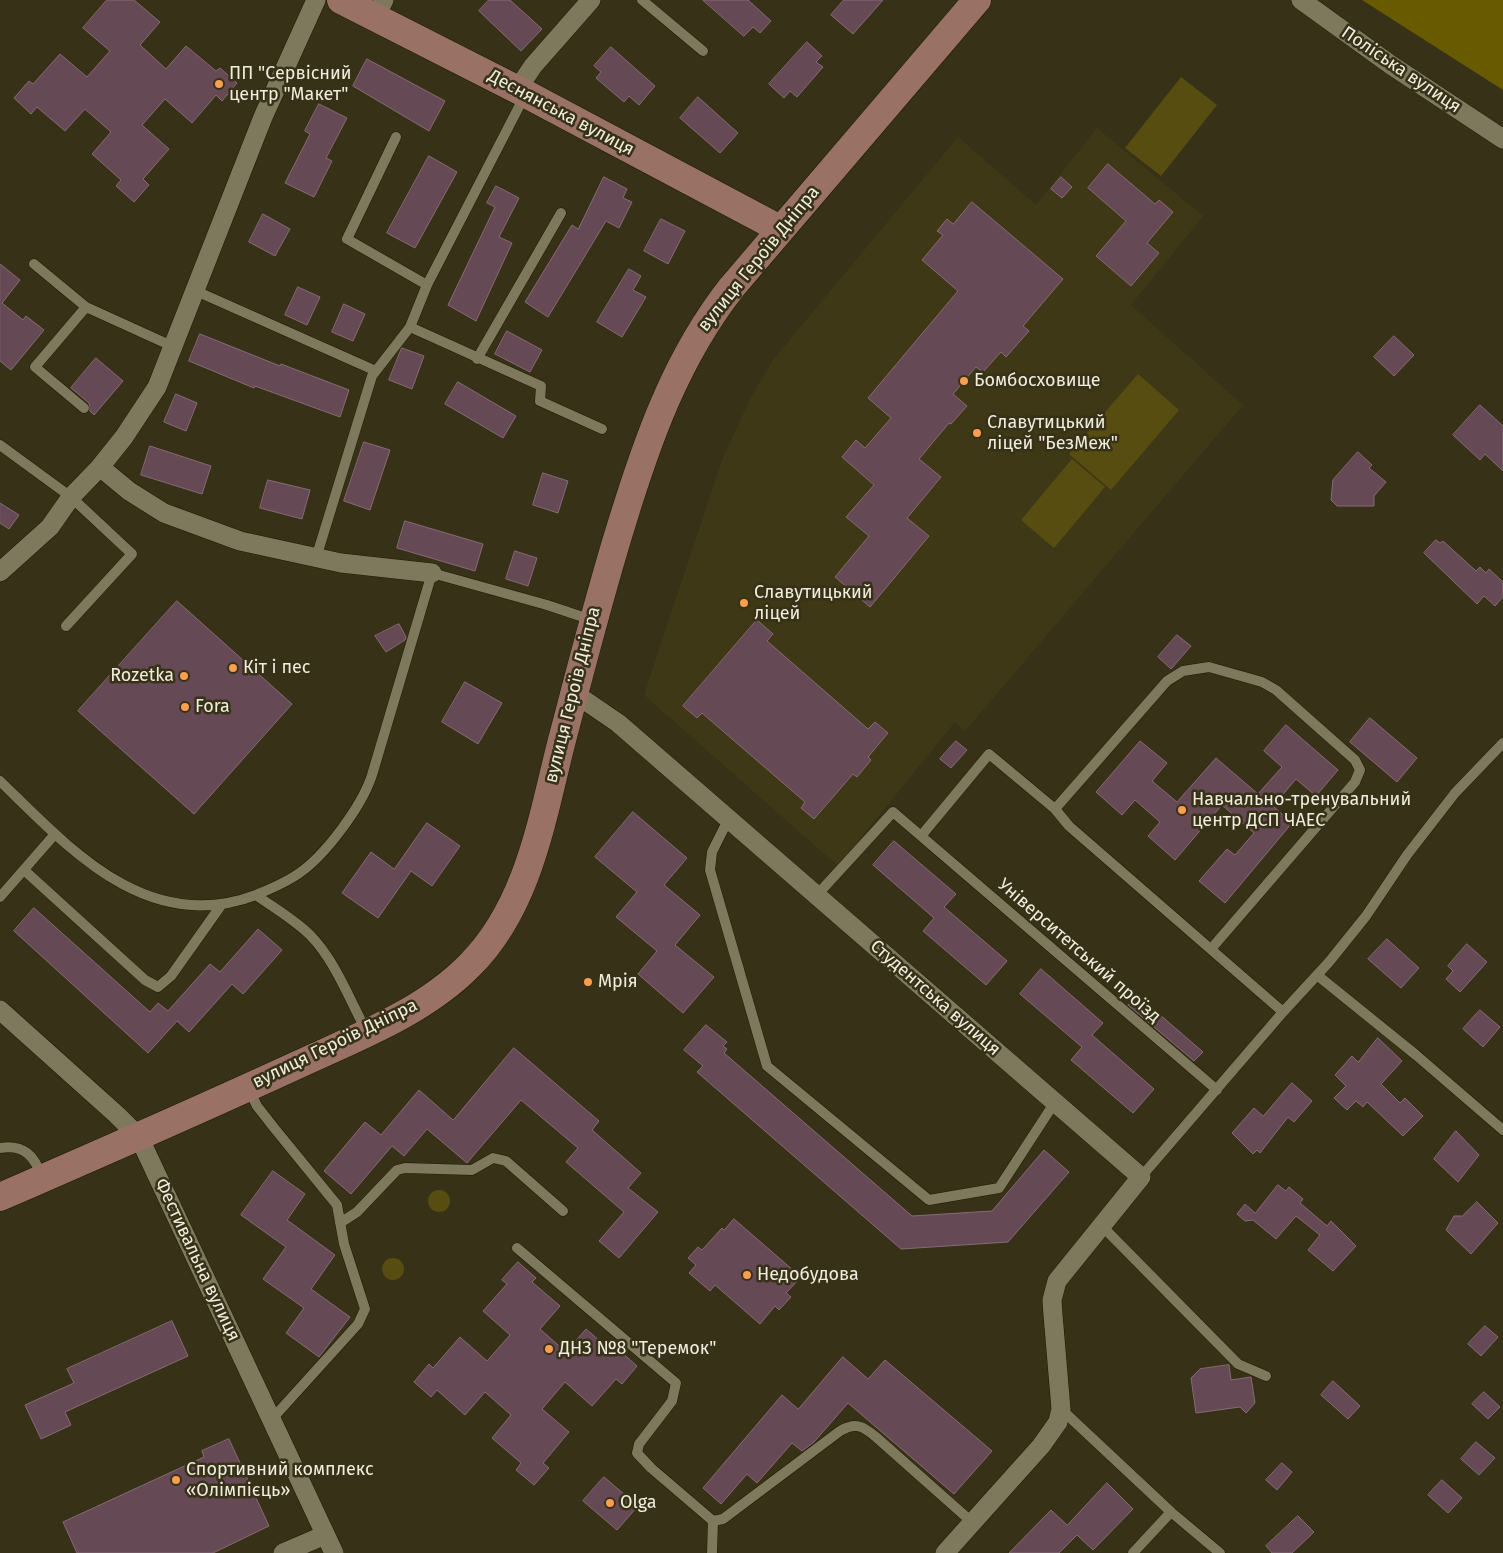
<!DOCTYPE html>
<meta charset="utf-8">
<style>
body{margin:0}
canvas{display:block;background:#363117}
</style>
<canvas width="1503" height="1553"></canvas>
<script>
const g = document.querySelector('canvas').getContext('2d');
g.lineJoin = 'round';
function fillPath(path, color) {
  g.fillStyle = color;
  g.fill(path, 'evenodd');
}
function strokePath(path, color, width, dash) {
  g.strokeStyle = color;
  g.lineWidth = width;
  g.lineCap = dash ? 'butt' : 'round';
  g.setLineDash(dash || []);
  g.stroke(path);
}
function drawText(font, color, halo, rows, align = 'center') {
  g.font = font + ' "Fira Sans",sans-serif';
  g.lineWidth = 5;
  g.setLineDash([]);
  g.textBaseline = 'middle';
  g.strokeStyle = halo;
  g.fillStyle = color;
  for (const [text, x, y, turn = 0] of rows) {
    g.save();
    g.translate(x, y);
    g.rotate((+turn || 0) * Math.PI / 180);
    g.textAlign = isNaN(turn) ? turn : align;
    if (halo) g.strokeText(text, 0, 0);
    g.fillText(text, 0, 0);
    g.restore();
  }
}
const built = new Path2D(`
 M1097 128 1203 216 1131 305 1243 405 965 731 955 722 838 866 644 695 722 460 750 399 773 360 958 137 1036 205Z`);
const green = new Path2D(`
 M1181 77 1217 105 1161 176 1125 148Z
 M1138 374 1179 410 1111 490 1069 454Z
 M1072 459 1105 487 1054 548 1021 520Z
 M428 1201a11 11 0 1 1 22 0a11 11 0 1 1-22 0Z
 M382 1269a11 11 0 1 1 22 0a11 11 0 1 1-22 0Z`);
const forest = new Path2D(`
 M1362 0H1503V90Z`);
const building = new Path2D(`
 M107 0H134L160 22 140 45 166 69 186 46 216 71 220 68 237 83 222 101 216 95 192 123 165 99 142 125 169 149 143 179 149 185 134 202 116 186 121 180 92 154 111 132 85 109 65 131 37 107 31 114 14 98 29 81 33 84 60 54 87 77 110 51 83 28Z
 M489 0H510L542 29 521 51 479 11Z
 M703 0H748L771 21 760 33 753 27 744 36Z
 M844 0H883L853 34 831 15Z
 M807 42 822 56 816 62 823 67 797 97 790 91 784 98 769 84Z
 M611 47 655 86 639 105 629 96 624 102 596 78 601 72 594 66Z
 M367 59 445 101 429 131 353 86Z
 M698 97 738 133 720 153 680 118Z
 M319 104 347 118 326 158 332 161 314 197 285 183 310 134 305 131Z
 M429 156 457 172 415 248 387 233Z
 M1108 164 1155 204 1159 200 1173 212 1147 243 1159 253 1131 286 1096 256 1126 221 1088 188Z
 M604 177 627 189 623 198 632 202 619 228 606 221 548 317 525 302 572 225 578 229Z
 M1061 177 1072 187 1062 198 1051 189Z
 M496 186 519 198 499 237 512 243 476 321 448 305 495 207 487 203Z
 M972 202 1063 279 1023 326 1029 331 1006 357 1001 352 983 372 976 367 953 394 967 406 951 424 949 423 919 459 941 477 907 518 929 536 870 607 835 577 869 536 846 517 874 485 842 457 856 440 865 448 891 418 868 398 958 291 922 260 943 235 937 231 947 219 953 224Z
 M263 214 290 229 275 256 249 242Z
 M661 219 685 231 668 264 644 251Z
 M0 264 20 280 2 303 23 320 26 316 44 330 11 370 0 361Z
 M629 269 641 276 633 290 646 297 622 337 597 322Z
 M298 287 320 297 307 325 285 315Z
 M344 304 365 314 353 341 332 332Z
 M507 331 542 350 530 372 495 354Z
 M200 334 280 366 281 364 349 390 340 417 255 386 254 388 189 361Z
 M1394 336 1414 355 1394 376 1374 357Z
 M402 348 424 356 412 389 389 380Z
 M96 358 123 381 94 415 90 411 89 403 71 388Z
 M458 382 516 416 503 438 445 404Z
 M176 394 197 403 186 431 164 422Z
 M1480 405 1503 426V471L1485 454 1480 460 1453 435Z
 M364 442 390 450 370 510 344 501Z
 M150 446 211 466 202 494 141 475Z
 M1358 452 1372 465 1369 468 1386 482 1374 496V506H1337L1331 500 1333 480Z
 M543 473 568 481 558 513 533 505Z
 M268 480 310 490 302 519 260 508Z
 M0 503 19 515 9 529 0 523Z
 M405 521 483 544 475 571 397 548Z
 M1436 540 1440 543 1443 541 1476 571 1480 567 1486 573 1489 569 1503 582V597L1495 606 1484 596 1477 604 1424 553Z
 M515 551 537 558 528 586 506 579Z
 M177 601 292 704 194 814 78 711Z
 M757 620 773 634 767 641 868 729 875 722 888 733 868 757 871 760 857 777 853 774 814 819 801 808 805 802 702 713 697 718 683 706Z
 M399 624 406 637 405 640 386 652 375 636Z
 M1177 635 1191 646 1171 669 1158 657Z
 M465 682 502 703 478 744 442 722Z
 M1370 718 1417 758 1397 782 1350 742Z
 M1286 725 1338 770 1316 796 1296 779 1273 806 1292 823 1225 903 1199 881 1227 849 1235 855 1254 833 1222 805 1175 860 1148 836 1160 822 1135 800 1122 815 1096 792 1140 741 1167 763 1152 781 1177 802 1216 758 1258 794 1282 767 1264 751Z
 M956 741 967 750 951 768 940 759Z
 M633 812 687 858 664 885 700 915 675 945 714 977 683 1013 638 974 657 951 616 917 637 892 595 857Z
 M427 823 460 846 432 886 411 871 378 918 342 893 371 852 394 869Z
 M894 841 956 894 944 907 1007 961 986 985 923 931 934 918 873 865Z
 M34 908 150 1012 158 1003 168 1011 210 964 220 972 258 929 282 950 243 994 232 984 189 1032 177 1021 148 1053 14 931Z
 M1387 939 1419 968 1401 988 1368 959Z
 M1467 944 1487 962 1460 992 1446 979 1453 971 1448 966Z
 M1041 969 1103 1023 1092 1035 1154 1089 1133 1113 1071 1060 1082 1047 1020 994Z
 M1144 1001 1203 1052 1194 1061 1128 1005Z
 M1480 1010 1500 1027 1483 1047 1463 1029Z
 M706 1025 727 1042 723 1046 727 1049 724 1053 912 1216 992 1211 1044 1150 1069 1172 1008 1242 901 1249 697 1072 703 1066 684 1050Z
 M1378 1038 1402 1061 1381 1084 1400 1103 1405 1098 1423 1116 1403 1136 1367 1102 1363 1107 1356 1101 1347 1110 1334 1098 1346 1086 1335 1075 1352 1056 1358 1062Z
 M514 1048 599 1121 592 1130 641 1173 628 1188 658 1212 619 1258 599 1241 624 1212 566 1162 578 1148 521 1100 467 1163 427 1129 404 1156 392 1146 351 1194 324 1171 365 1122 381 1135 419 1090 453 1120Z
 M1292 1083 1312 1101 1294 1122 1288 1117 1260 1153 1257 1150 1253 1154 1232 1133 1254 1108 1263 1116Z
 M1456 1131 1479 1155 1458 1182 1434 1159Z
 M273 1171 305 1194 287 1220 335 1255 311 1289 350 1317 319 1357 286 1333 304 1308 263 1279 286 1247 241 1215Z
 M1278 1185 1286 1191 1289 1187 1303 1199 1300 1203 1327 1226 1331 1221 1356 1246 1333 1271 1308 1250 1320 1235 1296 1216 1276 1239 1253 1220 1245 1221 1237 1214 1245 1204 1255 1213Z
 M1477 1202 1498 1223 1471 1254 1446 1230 1454 1216H1462Z
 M734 1219 801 1277 786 1293 791 1297 779 1310 775 1306 760 1324 715 1285 710 1291 689 1273 696 1265 688 1258 698 1247 702 1250 722 1228 724 1230Z
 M518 1262 536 1278 532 1282 560 1306 540 1329 566 1352 586 1329 616 1355 620 1351 637 1366 622 1384 616 1379 592 1406 565 1382 542 1409 569 1432 543 1463 549 1468 534 1485 516 1470 521 1463 492 1438 511 1415 485 1392 465 1415 437 1390 431 1397 414 1382 429 1364 433 1368 460 1337 487 1361 510 1335 483 1311 507 1284 502 1280Z
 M172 1321 188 1356 65 1412 71 1425 41 1439 25 1405 74 1383 67 1369Z
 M1485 1326 1498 1337 1481 1356 1468 1344Z
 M843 1357 868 1379 885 1360 992 1451 954 1494 848 1403 814 1442 802 1451 792 1443 757 1483 747 1474 721 1504 703 1488 782 1395 798 1409Z
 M1229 1365 1231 1380 1251 1377 1255 1403 1246 1413 1240 1407 1196 1413 1191 1378 1200 1369Z
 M1333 1381 1360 1406 1348 1419 1321 1395Z
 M1484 1392 1500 1407 1488 1419 1472 1404Z
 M229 1439 269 1526 213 1553H77L63 1522 204 1457 202 1451Z
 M1476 1442 1495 1458 1479 1475 1461 1459Z
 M1282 1463 1292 1472 1277 1490 1266 1480Z
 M604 1477 638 1506 617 1530 583 1501Z
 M1442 1480 1462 1498 1448 1513 1428 1495Z
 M1107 1483 1133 1509 1093 1550 1077 1535 1059 1553H1009L1051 1510 1067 1525Z
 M1298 1516 1314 1532 1292 1553H1272L1266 1546Z`);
const lane = new Path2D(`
 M642 0 703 51
 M396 137 347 239 427 285
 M34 264 86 307 174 347
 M196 291 376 371
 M410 327 541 386 540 401 602 429
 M477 359 561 213
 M84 408 35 367 86 307
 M0 445 71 497 132 554 66 626
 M316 558 372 376 410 327 427 285 525 95
 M0 781C70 849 147 936 256 895 274 908 295 920 311 936 336 962 350 1001 367 1032
 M1055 809 1167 681 1183 671 1209 667 1262 682 1276 690 1355 760 1360 770 1355 782 1211 949
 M729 818 712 852 710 870 767 1066 929 1200 999 1188 1055 1102
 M921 836 1217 1090
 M24 870 145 980 158 987 171 976 222 904
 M256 895C270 889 285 883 298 874 325 856 362 806 372 775L432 573 547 605 592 620
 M817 895 893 812 921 836 989 754 1055 809 1069 826 1283 1012 1141 1177
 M0 897 55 834
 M1317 975 1416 1055 1503 1130
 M1283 1012 1329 962 1366 916 1407 855 1455 793 1503 743
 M248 1088 257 1106 275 1129 337 1205 344 1244 365 1309 358 1324 272 1419
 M0 1148C24 1144 35 1156 42 1178
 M340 1223 357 1212 397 1170 405 1168 472 1170 493 1158 506 1161 563 1211
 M1101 1225 1238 1364 1266 1376
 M517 1248 676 1383 672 1401 639 1444 637 1453 651 1468 713 1521
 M1061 1409 1171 1512 1220 1553
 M712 1553 713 1521 723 1519 840 1431C856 1422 863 1426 876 1437L973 1523
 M1133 1553 1171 1512`);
const street = new Path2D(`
 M1301 0 1391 65 1503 139
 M375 18 384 0
 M517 90 533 66 591 0
 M100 467 129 491 164 513 240 541 341 563 432 573
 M0 572 50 527 71 497 100 467 124 437 157 387 263 117 316 0
 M574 693 618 723 1141 1177 1057 1281 1052 1300 1053 1315 1061 1409 1058 1422 1041 1446 945 1553
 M0 1010 117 1115 139 1137 334 1553
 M283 1553 325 1535`);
const secondary = new Path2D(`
 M341 0 526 94 780 229
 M0 1197C99 1154 197 1111 295 1066 355 1038 423 1013 470 965 529 906 542 818 562 740 581 668 599 597 621 526 647 441 676 358 732 287L977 0`);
const markers = [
 [219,84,5,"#fb9e50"],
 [964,381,5,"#fb9e50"],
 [977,433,5,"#fb9e50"],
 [744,603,5,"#fb9e50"],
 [233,668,5,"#fb9e50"],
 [184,676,5,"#fb9e50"],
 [185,707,5,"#fb9e50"],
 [1182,810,5,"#fb9e50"],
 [588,982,5,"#fb9e50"],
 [747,1275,5,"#fb9e50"],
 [549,1349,5,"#fb9e50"],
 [176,1480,5,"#fb9e50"],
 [610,1503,5,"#fb9e50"]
];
const streetNames = [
 ["Поліська вулиця",1401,70,34],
 ["Деснянська вулиця",561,113,28],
 ["вулиця Героїв Дніпра",759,259,-51],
 ["вулиця Героїв Дніпра",573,695,-76],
 ["Університетський проїзд",1079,951,41],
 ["Студентська вулиця",935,998,41],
 ["вулиця Героїв Дніпра",335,1044,-26],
 ["Фестивальна вулиця",197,1260,65]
];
const poiNames = [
 ["ПП \"Сервісний",229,74],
 ["центр \"Макет\"",229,95],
 ["Бомбосховище",974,381],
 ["Славутицький",987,423],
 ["ліцей \"БезМеж\"",987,444],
 ["Славутицький",754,593],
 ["ліцей",754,614],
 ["Кіт і пес",243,668],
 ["Rozetka",174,676,"right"],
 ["Fora",195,707],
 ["Навчально-тренувальний",1192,800],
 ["центр ДСП ЧАЕС",1192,821],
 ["Мрiя",598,982],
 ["Недобудова",757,1275],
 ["ДНЗ №8 \"Теремок\"",559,1349],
 ["Спортивний комплекс",186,1470],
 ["«Олімпієць»",186,1491],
 ["Olga",620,1503]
];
fillPath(built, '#3e3816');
fillPath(green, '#584d10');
fillPath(forest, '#685a00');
fillPath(building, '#654954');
strokePath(building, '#876a75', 1);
strokePath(lane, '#1d1901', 11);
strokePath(street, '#1d1901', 20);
strokePath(secondary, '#1d1901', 29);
strokePath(lane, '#7e795d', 10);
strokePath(street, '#7e795d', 19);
strokePath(secondary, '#997265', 28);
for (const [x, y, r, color] of markers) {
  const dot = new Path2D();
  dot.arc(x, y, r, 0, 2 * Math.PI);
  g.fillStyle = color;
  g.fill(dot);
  strokePath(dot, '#363117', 2);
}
drawText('18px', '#f0edde', '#363117', streetNames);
drawText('18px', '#f0edde', '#363117', poiNames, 'left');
</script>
